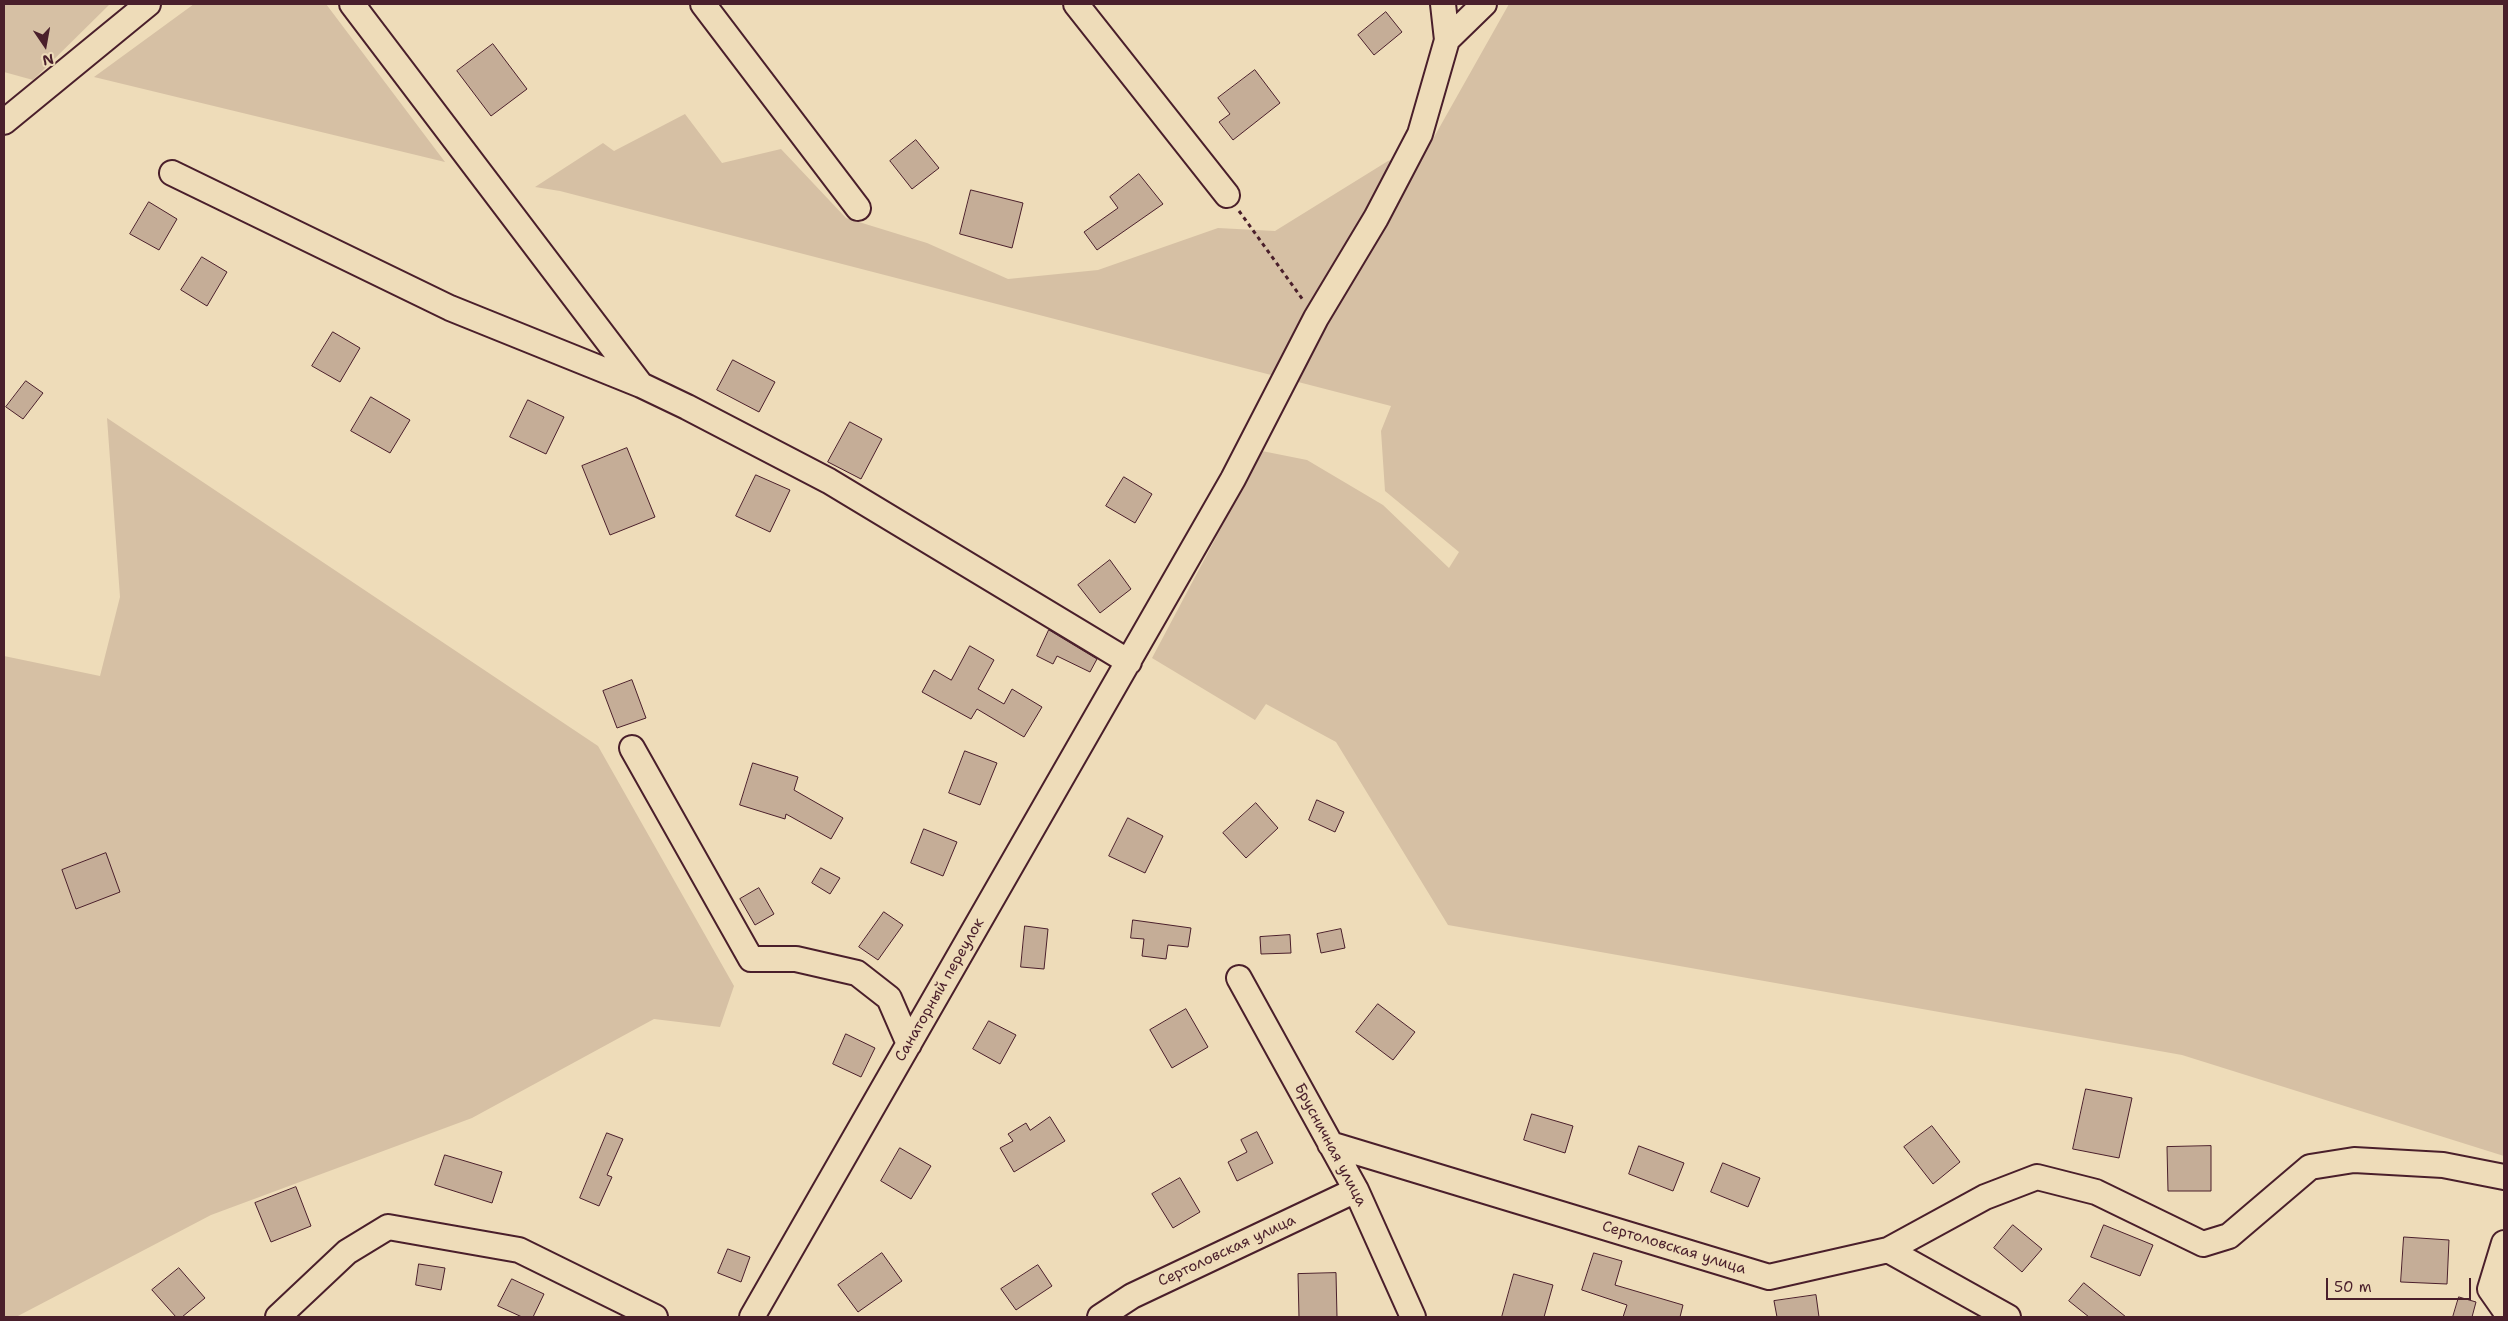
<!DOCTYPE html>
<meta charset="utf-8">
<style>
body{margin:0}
#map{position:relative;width:2508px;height:1321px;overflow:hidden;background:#eedcb9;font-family:"Shantell Sans",sans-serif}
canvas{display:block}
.frame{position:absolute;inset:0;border:5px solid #4a1f2b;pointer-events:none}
.north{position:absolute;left:20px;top:20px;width:50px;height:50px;-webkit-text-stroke:4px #eedcb9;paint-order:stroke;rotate:168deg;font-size:14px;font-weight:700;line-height:20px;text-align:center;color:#4a1f2b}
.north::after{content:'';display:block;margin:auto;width:18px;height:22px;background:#4a1f2b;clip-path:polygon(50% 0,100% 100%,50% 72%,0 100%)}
.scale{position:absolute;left:2326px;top:1278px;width:145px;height:22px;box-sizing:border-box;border:2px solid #4a1f2b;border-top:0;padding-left:6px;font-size:15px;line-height:18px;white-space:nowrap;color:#4a1f2b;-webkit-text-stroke:4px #eedcb9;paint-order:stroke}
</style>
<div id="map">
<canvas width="2508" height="1321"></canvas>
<div class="frame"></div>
<div class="north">N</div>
<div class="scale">50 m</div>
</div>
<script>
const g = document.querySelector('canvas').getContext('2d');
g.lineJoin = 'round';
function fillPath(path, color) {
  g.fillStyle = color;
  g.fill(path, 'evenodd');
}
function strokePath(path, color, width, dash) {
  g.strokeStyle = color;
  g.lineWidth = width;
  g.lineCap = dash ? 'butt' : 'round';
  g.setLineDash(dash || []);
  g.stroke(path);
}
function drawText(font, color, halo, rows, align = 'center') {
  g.font = font + ' "Shantell Sans",sans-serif';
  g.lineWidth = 4;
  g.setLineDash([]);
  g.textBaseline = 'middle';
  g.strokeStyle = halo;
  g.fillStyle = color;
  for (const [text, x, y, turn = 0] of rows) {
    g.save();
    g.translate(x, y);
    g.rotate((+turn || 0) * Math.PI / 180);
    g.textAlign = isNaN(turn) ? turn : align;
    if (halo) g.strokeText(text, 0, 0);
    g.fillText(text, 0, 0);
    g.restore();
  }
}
const green = new Path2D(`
 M4 4H110L33 80 4 72Z
 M194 4H326L445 162 94 77Z
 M1509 4H2504V1156L2182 1055 1448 925 1336 742 1266 704 1255 720 1152 658 1262 451 1307 460 1383 505 1449 568 1459 552 1385 491 1381 431 1391 406 560 191 535 187 603 143 614 151 685 114 722 163 781 149 846 218 927 243 1008 279 1098 270 1218 228 1275 231 1388 161 1429 146Z
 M107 418 598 746 734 986 720 1027 654 1019 472 1118 211 1215 16 1317H4V656L100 676 120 597Z`);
const building = new Path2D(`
 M1386 12 1402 32 1374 55 1358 35Z
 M493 44 527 89 491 116 457 71Z
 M1255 70 1280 103 1233 140 1219 122 1230 114 1218 98Z
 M916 140 939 168 912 189 890 161Z
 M1139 174 1163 204 1097 250 1084 232 1118 208 1110 197Z
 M971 190 1023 203 1012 248 960 234Z
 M149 202 177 219 159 250 130 234Z
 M202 257 227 272 207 306 181 290Z
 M333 332 360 348 340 382 312 366Z
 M733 360 775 382 759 412 717 390Z
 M26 381 43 393 23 419 6 407Z
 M371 397 410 420 390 453 351 431Z
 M528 400 564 417 546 454 510 437Z
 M850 422 882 439 861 479 828 462Z
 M627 448 655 517 610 535 582 466Z
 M756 475 790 490 770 532 736 516Z
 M1124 477 1152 494 1135 523 1106 506Z
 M1110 560 1131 589 1100 613 1078 585Z
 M1049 630 1097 659 1090 672 1057 656 1053 664 1037 656Z
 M970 646 994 660 978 689 1004 704 1012 689 1042 707 1024 737 977 709 971 719 922 692 934 670 951 680Z
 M632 680 646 718 617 728 603 691Z
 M965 751 997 763 980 805 949 793Z
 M753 763 798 777 794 790 843 818 831 839 786 814 785 819 740 805Z
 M1317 800 1344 812 1335 832 1309 820Z
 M1256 803 1278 828 1246 858 1223 833Z
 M1128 818 1163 836 1145 873 1109 856Z
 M924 829 957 842 943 876 911 863Z
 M106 853 120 892 76 909 62 870Z
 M821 868 840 878 830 894 812 883Z
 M759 888 774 914 755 925 740 899Z
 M884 912 903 925 878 960 859 947Z
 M1133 920 1191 928 1188 947 1168 945 1166 959 1142 956 1144 939 1131 938Z
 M1025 926 1048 929 1044 969 1021 967Z
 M1341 929 1345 948 1321 953 1317 934Z
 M1290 935 1291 953 1261 954 1260 937Z
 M1378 1004 1415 1032 1393 1060 1356 1032Z
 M1186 1009 1208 1047 1172 1068 1150 1030Z
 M989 1021 1016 1035 1000 1064 973 1049Z
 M846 1034 875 1048 861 1077 833 1064Z
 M2086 1089 2132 1098 2119 1158 2073 1149Z
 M1532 1114 1573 1126 1565 1153 1524 1140Z
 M1050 1117 1065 1141 1014 1172 1000 1148 1013 1141 1008 1134 1026 1123 1030 1130Z
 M1932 1126 1960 1162 1933 1184 1904 1147Z
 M1257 1132 1273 1163 1237 1181 1228 1162 1247 1152 1241 1140Z
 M607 1133 623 1139 607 1175 612 1177 599 1206 580 1198Z
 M1639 1146 1684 1163 1673 1191 1629 1174Z
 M2211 1146V1191H2168L2167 1147Z
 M900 1148 931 1166 911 1199 881 1181Z
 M445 1155 502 1172 492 1203 435 1185Z
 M1723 1163 1760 1178 1748 1207 1711 1192Z
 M1180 1178 1200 1212 1173 1228 1152 1194Z
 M296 1187 311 1226 271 1242 255 1203Z
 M2013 1225 2042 1249 2022 1272 1994 1248Z
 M2104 1225 2153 1245 2140 1276 2091 1257Z
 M2404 1237 2449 1240 2447 1284 2401 1282Z
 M728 1249 750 1257 741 1282 718 1273Z
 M882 1253 902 1281 858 1312 838 1285Z
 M1594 1253 1622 1261 1615 1285 1683 1305 1680 1317H1623L1627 1305 1582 1290Z
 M419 1264 445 1268 441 1290 416 1285Z
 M1038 1265 1052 1286 1016 1310 1001 1289Z
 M179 1268 205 1298 182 1317H176L152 1290Z
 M1336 1273 1337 1317H1299L1298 1274Z
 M1514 1274 1553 1285 1544 1317H1502Z
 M512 1279 544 1294 533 1317H522L498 1306Z
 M2084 1283 2126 1317H2089L2069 1301Z
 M1816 1295 1819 1317H1777L1774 1301Z
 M2459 1297 2476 1302 2472 1317H2453Z`);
const path = new Path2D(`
 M1239 211 1303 300`);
const minor = new Path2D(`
 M352 4 641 385
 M703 4 858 208
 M1076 4 1227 195
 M1447 40 1484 4
 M4 122 148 4
 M172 173 450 308 641 385 687 407 829 481 1129 662
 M632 748 751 959H796L857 973 889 998 909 1044
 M1239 978 1356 1190 1413 1317
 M1330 1144 1769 1277 1888 1250 2008 1317
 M2504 1243 2490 1289 2504 1309
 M1888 1250 1985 1197 2037 1177 2096 1192 2203 1244 2229 1236 2310 1167 2354 1160 2443 1165 2504 1177
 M278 1317 347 1252 388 1227 519 1250 655 1317
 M752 1317 1233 479 1316 318 1376 218 1420 134 1447 40 1443 4
 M1100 1317 1132 1296 1356 1190`);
const streetNames = [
 ["Санаторный переулок",940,990,-60],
 ["Брусничная улица",1330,1145,62],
 ["Сертоловская улица",1674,1248,17],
 ["Сертоловская улица",1227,1251,-25]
];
fillPath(green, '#d6c0a4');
fillPath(building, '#c5ad97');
strokePath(building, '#4a1f2b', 1);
strokePath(minor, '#4a1f2b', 28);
strokePath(path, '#4a1f2b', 3, [4, 4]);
strokePath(minor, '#eedcb9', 24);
drawText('15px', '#4a1f2b', '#eedcb9', streetNames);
</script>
